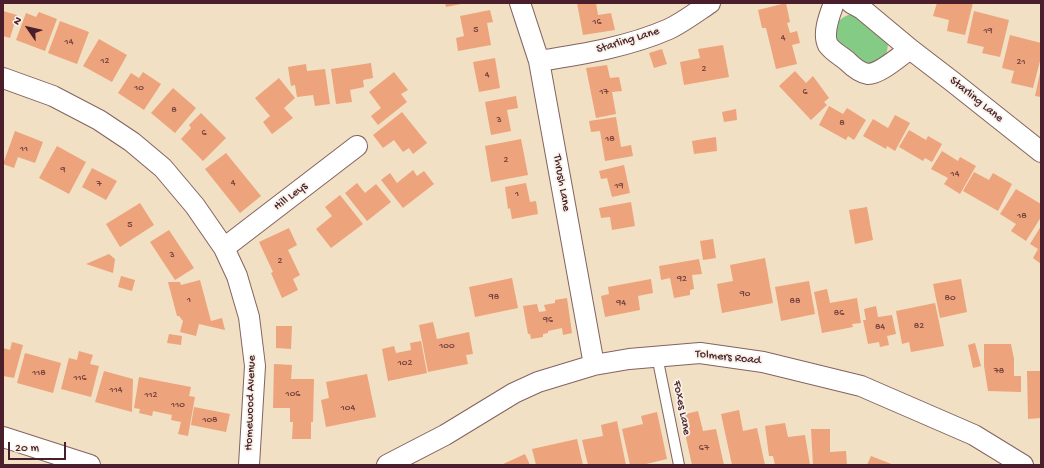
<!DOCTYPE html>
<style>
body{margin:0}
#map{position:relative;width:1044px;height:468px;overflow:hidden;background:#f1e0c3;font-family:"Gochi Hand",sans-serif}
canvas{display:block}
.frame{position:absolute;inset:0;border:4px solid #4a1f2b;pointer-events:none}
.north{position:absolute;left:8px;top:8px;width:40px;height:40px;-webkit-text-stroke:3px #f7f3e8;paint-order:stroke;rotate:304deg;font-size:11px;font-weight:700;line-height:16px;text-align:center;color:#4a1f2b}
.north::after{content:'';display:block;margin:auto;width:14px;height:18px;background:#4a1f2b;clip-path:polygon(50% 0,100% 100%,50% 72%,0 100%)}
.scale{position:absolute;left:8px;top:442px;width:58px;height:18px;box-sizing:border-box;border:2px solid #4a1f2b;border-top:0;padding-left:5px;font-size:12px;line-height:14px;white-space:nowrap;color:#4a1f2b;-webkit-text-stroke:3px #f7f3e8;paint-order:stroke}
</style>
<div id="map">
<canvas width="1044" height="468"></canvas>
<div class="frame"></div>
<div class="north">N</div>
<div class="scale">20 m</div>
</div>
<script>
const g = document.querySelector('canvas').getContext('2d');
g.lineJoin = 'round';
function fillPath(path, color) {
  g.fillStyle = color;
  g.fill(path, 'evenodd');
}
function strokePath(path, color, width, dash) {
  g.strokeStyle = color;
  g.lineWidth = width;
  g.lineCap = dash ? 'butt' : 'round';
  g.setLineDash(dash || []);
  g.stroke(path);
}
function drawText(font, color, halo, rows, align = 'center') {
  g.font = font + ' "Gochi Hand",sans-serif';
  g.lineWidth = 3.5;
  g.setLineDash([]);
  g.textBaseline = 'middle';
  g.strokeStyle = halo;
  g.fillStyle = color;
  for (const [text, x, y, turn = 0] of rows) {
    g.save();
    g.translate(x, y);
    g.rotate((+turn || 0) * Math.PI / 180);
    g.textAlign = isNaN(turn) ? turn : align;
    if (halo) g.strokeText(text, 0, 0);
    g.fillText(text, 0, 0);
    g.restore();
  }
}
const green = new Path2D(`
 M851 14 860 15 888 43C887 62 880 63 863 65L834 37C837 23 837 19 851 14Z`);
const building = new Path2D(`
 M445 3H461V4L446 7Z
 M577 3H596L598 15 611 13 615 30 583 35Z
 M786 3 790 22 787 23 790 33 797 31 800 43 792 45 797 64 776 69 766 28H762L758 10Z
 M937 3H973L965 35 947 31 949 20 933 16Z
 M490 10 493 22 487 23 491 45 458 51 456 38 464 36 460 16Z
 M3 11 17 15 10 38 3 36Z
 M974 11 1009 20 1000 57 982 53 984 47 967 43Z
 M39 12 57 19 45 51 16 40 26 13 36 17Z
 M60 21 89 32 77 64 48 53Z
 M1010 35 1041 43V57L1033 88 1011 83 1014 71 1002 68Z
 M99 39 127 55 112 82 83 66Z
 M723 45 729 77 684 85 680 62 700 58 698 49Z
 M662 49 667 64 654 68 649 53Z
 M495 58 500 88 479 92 473 62Z
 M371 63 373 78 363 80 364 87 350 90 352 102 336 104 331 69Z
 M306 64 307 71 325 69 330 104 315 106 313 95 297 97 295 85 291 86 288 67Z
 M607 65 610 78 619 77 622 91 612 92 616 114 596 118 586 68Z
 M795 71 806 83 813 76 829 98 824 102 827 105 811 120 779 86Z
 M143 72 161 84 144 110 118 93 131 73 139 78Z
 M394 72 408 90 401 94 407 102 378 125 371 116 381 108 369 92Z
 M1040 73 1041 74V97L1035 96Z
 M279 78 295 98 284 108 293 118 272 134 263 122 270 116 255 98Z
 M173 88 196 108 175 133 151 113Z
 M516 96 518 108 507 110 511 131 491 135 485 102Z
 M829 106 843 114 847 108 866 120 854 140 848 136 846 140 819 125Z
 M736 109 737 120 724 122 722 112Z
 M402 112 427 143 413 154 409 148 403 152 394 140 383 148 373 135Z
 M201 113 226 138 203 161 181 139 191 128 189 125Z
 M895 115 910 123 895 151 887 146 886 149 863 136 873 119 888 128Z
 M616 117 621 147 631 145 633 156 605 161 600 131 591 132 589 121Z
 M909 130 926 140 928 136 942 144 932 162 925 158 923 161 899 147Z
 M15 131 43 142 35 163 18 157 14 168 3 164Z
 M716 137 717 151 694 154 692 141Z
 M521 139 528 175 491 182 485 146Z
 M57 146 86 162 69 194 39 178Z
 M942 151 958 161 960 157 976 166 960 194 944 184 948 178 931 169Z
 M226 153 261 196 240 213 205 169Z
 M624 165 630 193 612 197 607 178 601 179 599 171Z
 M92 168 117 181 106 200 82 187Z
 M413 170 417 176 424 171 434 184 403 208 381 180 390 173 397 183Z
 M974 172 989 180 993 173 1012 184 998 211 963 191Z
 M357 183 365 193 376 184 391 202 367 221 345 193Z
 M526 183 530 202 536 201 538 214 512 219 510 208 508 209 505 187Z
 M1016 189 1041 204V217L1026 241 1011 231 1016 224 1000 214Z
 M340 195 363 224 331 248 316 229 332 216 325 207Z
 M631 202 635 226 612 230 610 217 601 218 599 208Z
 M140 203 154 225 120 247 106 224Z
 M867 207 873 240 855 244 849 210Z
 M1041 226V264L1033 258 1038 249 1030 244Z
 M289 228 297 245 288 250 300 275 293 279 298 290 282 298 271 273 273 272 259 242Z
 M169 230 194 268 175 280 150 242Z
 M713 239 716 258 703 260 700 241Z
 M109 254 115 259 113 273 86 264Z
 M765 258 773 303 722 313 717 284 733 281 730 265Z
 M699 259 702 274 692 275 694 289 690 290V295L674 298 670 278 661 280 659 266Z
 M121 276 135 280 132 291 118 287Z
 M512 278 518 308 475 317 469 287Z
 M651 279 653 293 638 296 640 310 605 317 601 296 609 294 608 287Z
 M961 279 967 312 940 318 933 284Z
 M200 280 211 321 222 318 225 330 199 324 196 336 180 332 183 321 179 316H177L168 282H180L181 285Z
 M809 281 815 314 781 321 775 287Z
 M827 289 830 303 857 298 861 323 852 324 853 327 822 333 814 292Z
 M567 298 572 333 563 335 562 328 548 331V333L543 334V337L531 339 530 334H528L523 306 537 304 539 312 546 311 544 305 555 303V300Z
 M935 303 944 346 911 352 909 342 902 344 896 311Z
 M876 306 878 317 892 315 896 334 887 336 889 345 880 347 879 342 868 344 863 320H866L864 309Z
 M433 322 437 339 469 332 473 354 466 355 468 364 428 372 419 325Z
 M276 326H292L291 349 276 348Z
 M169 334 182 336 181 345 167 343Z
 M421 341 427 373 388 381 382 349 394 346 396 353 411 350 410 343Z
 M12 342 23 345 14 378 3 376V348L10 350Z
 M975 343 981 366 973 368 968 345Z
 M984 344H1011L1014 359V376H1021V392L988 391 984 366Z
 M79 351 93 355 90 364 99 366 91 397 61 389 69 358 77 360Z
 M25 353 61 363 53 393 17 383Z
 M274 364 292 365 291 379H314L313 422H311V439H292L293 422H290V408H273Z
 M104 371 133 379 132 412 95 402Z
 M1027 371H1041V418L1028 419Z
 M367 374 376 417 326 427 321 400 329 398 326 382Z
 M139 377 191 387 189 396 195 397 188 436 178 434 181 422 171 420 172 415 153 411 152 416 139 413 140 409 134 408Z
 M194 407 230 414 226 432 191 425Z
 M739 410 743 431 757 428 765 465H732L721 414Z
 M698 411 703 431 716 429 724 465H692L681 415Z
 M657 412 667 459 642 465H630L622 429 643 424 641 416Z
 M617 421 626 465H588L582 440 603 436 601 425Z
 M785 423 788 437 805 435 810 465H775L773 456H769L765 426Z
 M811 429H830V452L846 451 847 465H813Z
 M577 439 583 465H536L532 449Z
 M525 454 530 465H501Z
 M871 456 894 465H867Z`);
const service = new Path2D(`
 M657 356 679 465`);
const minor = new Path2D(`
 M520 3 539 61 594 365
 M834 3C830 14 822 33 828 45 832 51 841 56 847 61 852 66 860 73 868 74 880 74 900 56 910 49
 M851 3 862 9 910 49 953 82 1041 152
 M539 61C583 54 628 47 669 29 682 23 698 11 710 3
 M3 78 53 96 99 120 132 142 163 168 195 206 224 248 237 276 249 317 255 366 249 465
 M224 248 357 146
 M3 437 90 465
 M387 465 445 435 514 393 538 382 594 365 629 359 700 353 763 362 861 386 974 435 1023 465`);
const numberNames = [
 ["16",597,22],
 ["5",476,30],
 ["19",988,31],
 ["4",783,38],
 ["14",69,42],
 ["12",105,61],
 ["21",1021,62],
 ["2",704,69],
 ["4",487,75],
 ["10",139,88],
 ["17",604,92],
 ["6",805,92],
 ["8",174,110],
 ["3",499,120],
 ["8",842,123],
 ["6",204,133],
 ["18",610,139],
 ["11",24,149],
 ["2",506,160],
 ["9",63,170],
 ["14",955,174],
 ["4",233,183],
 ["7",99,184],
 ["19",619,186],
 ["1",517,194],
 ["18",1022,216],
 ["5",130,225],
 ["3",172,255],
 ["2",280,261],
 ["92",682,279],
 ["90",745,294],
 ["98",494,297],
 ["80",950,298],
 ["1",189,300],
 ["88",795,301],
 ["94",621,303],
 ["86",839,313],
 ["96",548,320],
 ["82",919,326],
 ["84",880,327],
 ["100",447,346],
 ["102",405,363],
 ["78",999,371],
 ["118",39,373],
 ["116",80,378],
 ["114",116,390],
 ["106",293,394],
 ["112",151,395],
 ["110",178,405],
 ["104",348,408],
 ["108",210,420],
 ["67",704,448]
];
const streetNames = [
 ["Starling Lane",628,41,-17],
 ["Starling Lane",976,100,39],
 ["Thrush Lane",561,183,80],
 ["Hill Leys",291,197,-37],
 ["Tolmers Road",728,358,6],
 ["Homewood Avenue",251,403,-88],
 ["Foxes Lane",681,408,79]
];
fillPath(green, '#84cb86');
fillPath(building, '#eda37c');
strokePath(service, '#846360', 12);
strokePath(minor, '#846360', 22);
strokePath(service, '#fff', 10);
strokePath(minor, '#fff', 20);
drawText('10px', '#73403f', null, numberNames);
drawText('12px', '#4a1f2b', '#f7f3e8', streetNames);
</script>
